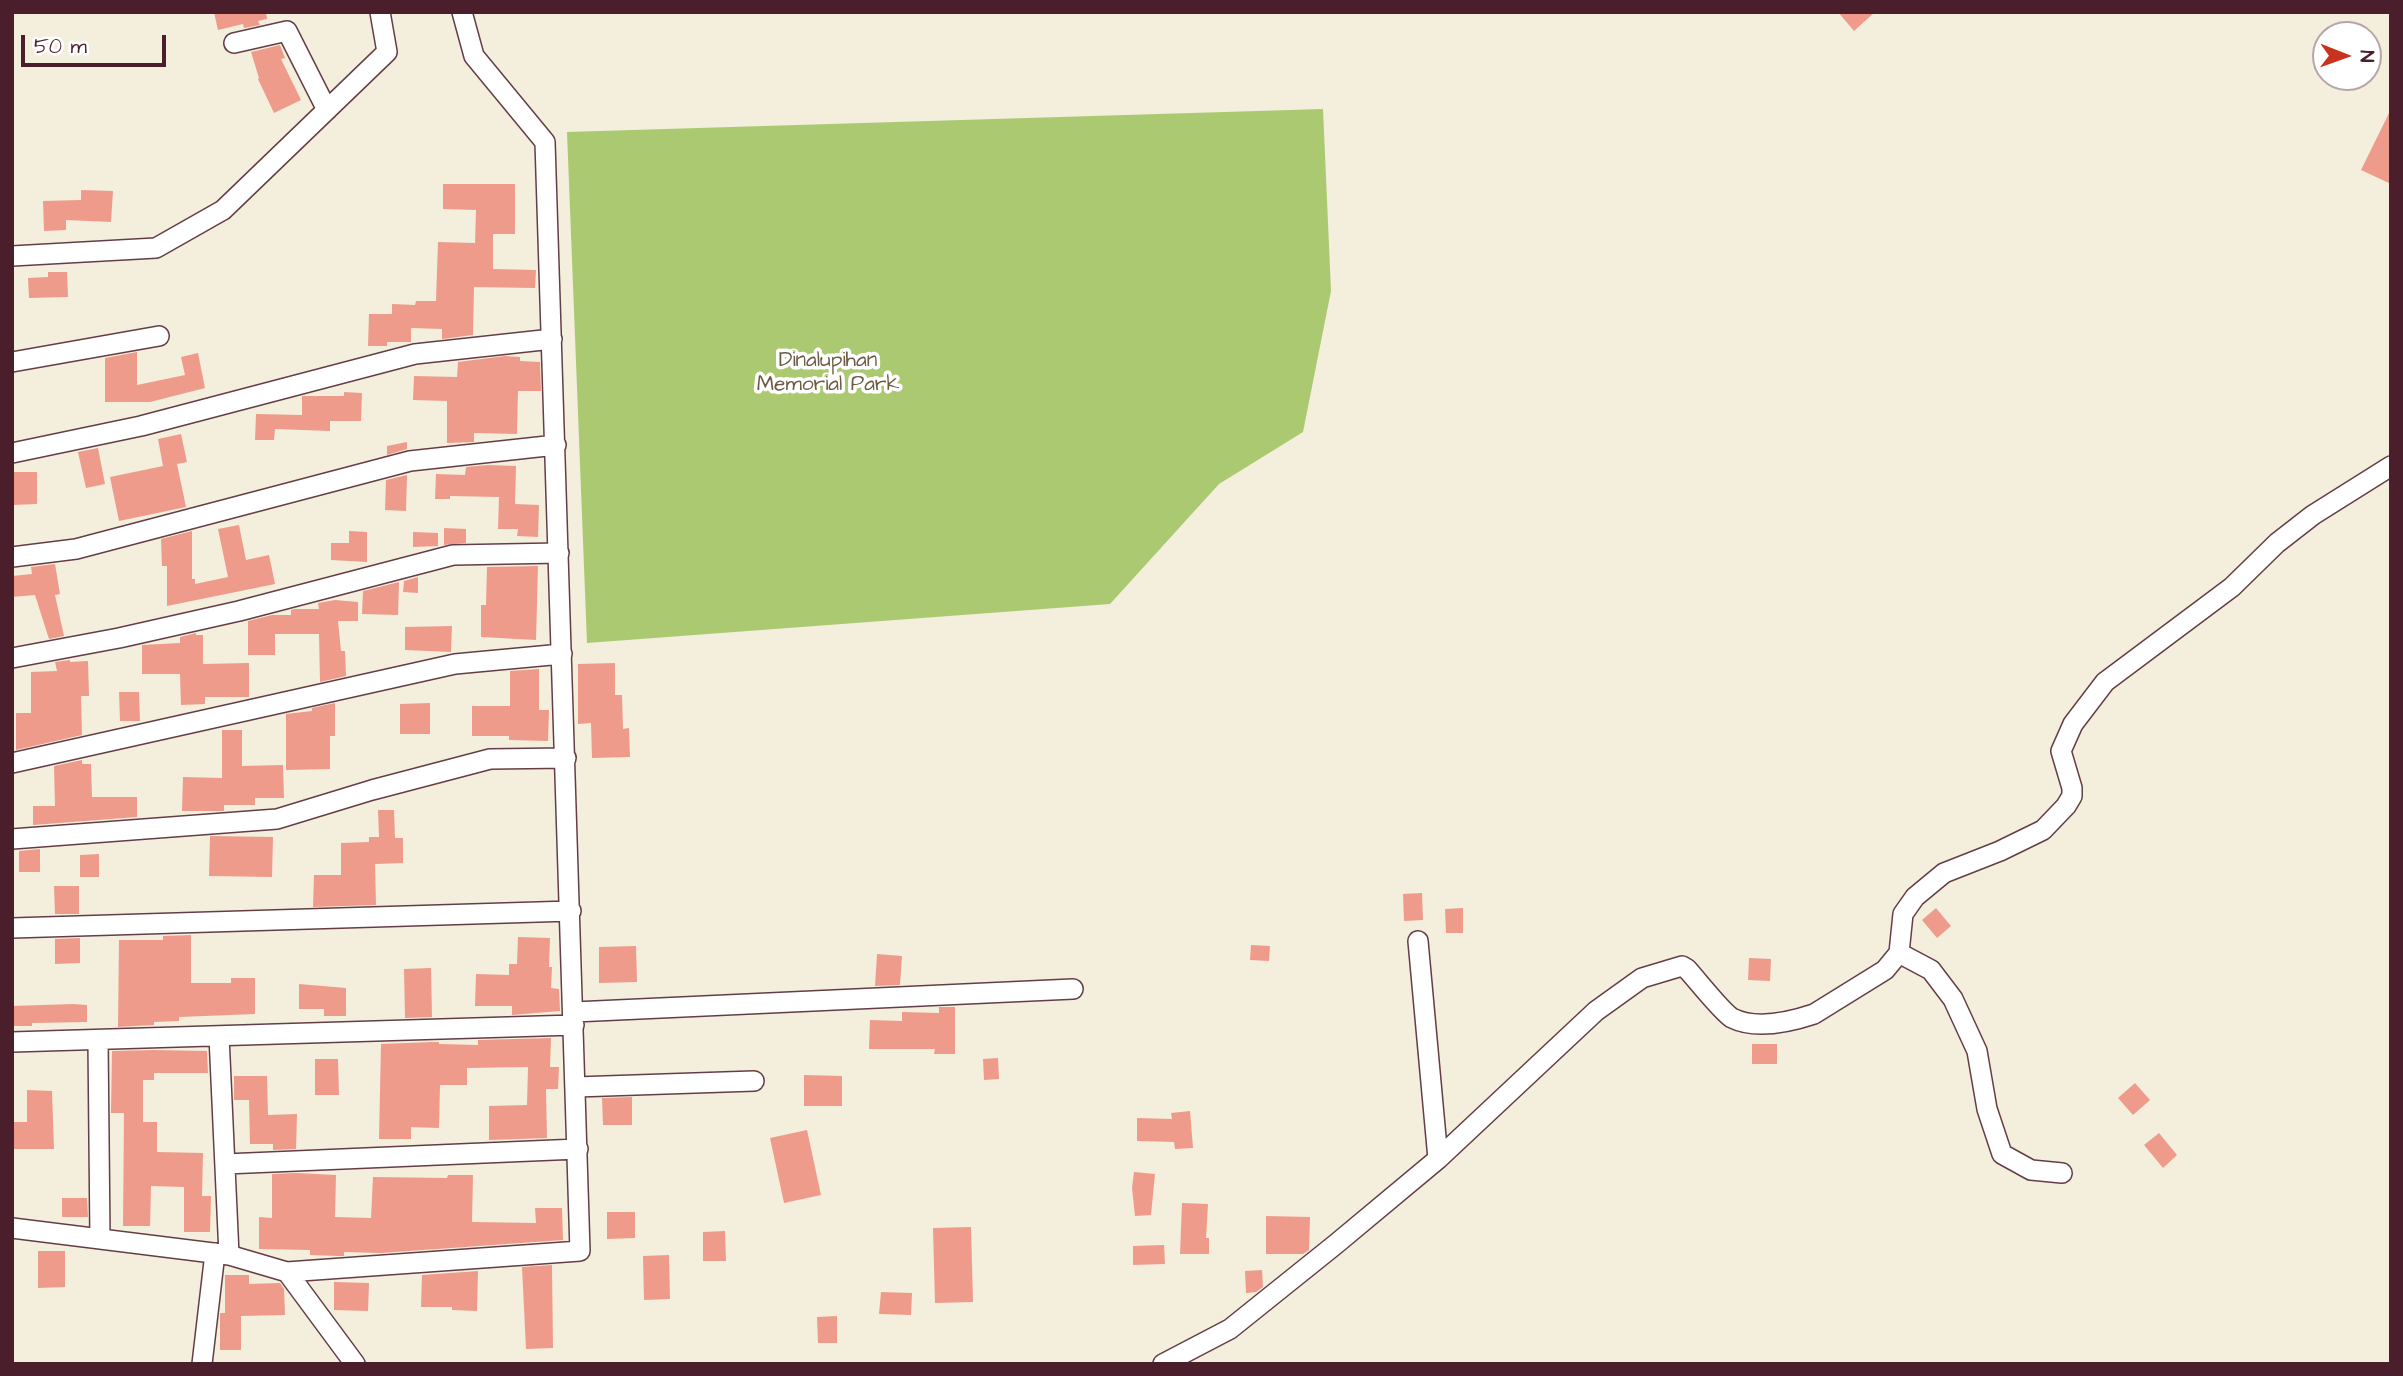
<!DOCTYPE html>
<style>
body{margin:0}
#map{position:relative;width:2403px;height:1376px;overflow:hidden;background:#f4eedc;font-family:"Architects Daughter",sans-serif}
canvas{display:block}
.frame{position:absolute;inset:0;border:14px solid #4a1f2b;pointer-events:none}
.north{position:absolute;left:2312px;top:21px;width:70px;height:70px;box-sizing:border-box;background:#fff;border:2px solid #b7a5aa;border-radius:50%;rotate:91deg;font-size:19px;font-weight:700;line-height:28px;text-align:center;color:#4a1f2b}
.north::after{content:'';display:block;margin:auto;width:24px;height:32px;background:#c8321e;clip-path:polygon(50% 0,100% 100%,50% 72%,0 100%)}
.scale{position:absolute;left:21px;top:35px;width:145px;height:32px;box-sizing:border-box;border:4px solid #4a1f2b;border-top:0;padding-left:9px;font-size:21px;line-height:24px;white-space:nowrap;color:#4a1f2b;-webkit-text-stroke:5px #fff;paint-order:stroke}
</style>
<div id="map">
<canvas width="2403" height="1376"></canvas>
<div class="frame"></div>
<div class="north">N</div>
<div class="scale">50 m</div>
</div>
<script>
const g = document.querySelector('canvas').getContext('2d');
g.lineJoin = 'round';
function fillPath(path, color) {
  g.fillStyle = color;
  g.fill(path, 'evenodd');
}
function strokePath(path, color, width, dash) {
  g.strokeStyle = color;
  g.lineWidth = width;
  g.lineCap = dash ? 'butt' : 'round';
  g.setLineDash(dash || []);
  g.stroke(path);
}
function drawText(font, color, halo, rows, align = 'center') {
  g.font = font + ' "Architects Daughter",sans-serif';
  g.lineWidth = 7;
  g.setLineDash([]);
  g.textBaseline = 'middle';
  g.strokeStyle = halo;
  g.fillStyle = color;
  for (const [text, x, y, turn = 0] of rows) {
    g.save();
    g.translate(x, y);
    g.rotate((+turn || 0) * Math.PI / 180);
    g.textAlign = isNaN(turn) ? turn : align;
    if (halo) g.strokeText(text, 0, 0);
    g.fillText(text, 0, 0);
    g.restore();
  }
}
const green = new Path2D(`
 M1323 109 1331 291 1303 432 1219 484 1110 604 587 643 567 132Z`);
const building = new Path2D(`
 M214 12H266L267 19 258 21 260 25 244 28 243 24 218 30Z
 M1838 12H1875L1854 31Z
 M280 45 285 58 281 59 301 100 274 113 258 79 259 78 251 52Z
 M2391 109V184L2361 170Z
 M443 184H515V234H493V269L536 270 535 288 474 287 473 335 442 339V329L411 328V342H387V346H368L369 314H392V304L415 305 416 301H436L438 242 475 243 476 210 443 209Z
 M81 190 113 191 111 222 66 220V230L44 231 43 201 81 200Z
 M48 272H67L68 297 29 298 28 278 48 277Z
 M137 352V385L185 375 181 357 198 353 205 388 150 402H105V358Z
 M505 356 520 357V361L540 362 541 391H518L517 434 474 433V442L447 443V401L413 400 414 376 457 377 458 362Z
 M344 392 362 393 361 421H330V431L275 429 274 440H255L256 414 302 415V396H344Z
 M181 434 187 462 177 464 186 507 119 521 110 477 163 466 158 439Z
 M407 442V449L387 455V446Z
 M98 448 105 484 86 488 78 452Z
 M488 465 516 466 515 504 539 505 538 537 517 536 518 529H498L499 497 450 496V499H435L436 474 465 475 466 467Z
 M12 472H37V504L12 505Z
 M407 475 406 511 385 510 386 480Z
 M239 525 246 560 269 555 275 584 167 606V566H162L161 539 192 531V579H195V584L228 577 218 529Z
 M444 528 466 529V543L444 545Z
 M349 531 367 532V562L331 560V543H349Z
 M413 532 438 533V546L413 547Z
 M55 564 60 594 55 595 64 636 49 639 35 595 12 597V576L32 574 31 567Z
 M538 566 536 640 481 637V605H486L487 567Z
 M418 577V593L403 592 404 581Z
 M399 582 398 615 362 614 363 591Z
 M335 600 358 602V621H338L341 651H345L346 676 320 682 319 634H275V655H248V621L272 615H291V610L295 609H319L318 603Z
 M452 626 451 652 405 650V627Z
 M196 633V635H203V664L249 663V697H205V704L181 705 180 674H142V645L180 643V637Z
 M70 660V662L88 661 89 696H81L82 735 16 750V713H31V672L57 671 55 662Z
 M615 663V695H622L623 729 629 728 630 757 592 758 591 723 578 724V664Z
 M539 669V710H549L548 741 509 740V736H472V706H510V671Z
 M119 692H139L140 721H120Z
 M335 703V736H330V769L286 770V714L312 711V708Z
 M430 703V734H400V704Z
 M222 730H242V766L283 765 284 798H255V805H224V811H182L183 777 222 778Z
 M82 760V764H91L92 797H137V817L33 825V806H55L54 766Z
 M378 810H394L395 838H403V863L375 864 376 905 313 907 314 875H341V843L369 842V837H379Z
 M210 836 273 837 272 877 209 876Z
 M40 849V872H19V851Z
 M99 854V877H80V855Z
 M54 886H79V914H55Z
 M1422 893 1423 920 1404 921 1403 894Z
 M1463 908V933H1446L1445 909Z
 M1936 908 1951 926 1937 938 1922 920Z
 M191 935V983H231V978H255V1014L179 1017V1021L154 1022V1025L118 1027 119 940H163V936Z
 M518 937 550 938 549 967H552L551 988 559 989 560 1011 512 1015V1006H475L476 974 509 975V964H517Z
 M80 938V963L55 964V939Z
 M1251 945 1270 946 1269 961 1250 960Z
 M636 946 637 982 599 983V947Z
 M877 954 902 956 900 985 875 986Z
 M1749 958 1771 959 1770 981 1748 980Z
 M431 968 432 1017 405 1018 404 969Z
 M299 984 346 988V1016H324V1009H299Z
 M73 1004 87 1005V1022L32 1023V1026H12V1006Z
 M939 1007H955V1054H934L935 1049H869L870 1020 902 1021V1012L939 1013Z
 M551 1038 550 1067H559L558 1089H546L547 1138 489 1140V1106L527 1105 528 1067 467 1068V1085H440L439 1128 411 1127V1139H379L381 1044 432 1042H439V1044L478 1045V1040Z
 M1752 1044H1777V1064H1752Z
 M154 1050 207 1051 208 1073H154V1080H143V1122H157V1152L203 1153 202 1196H211L210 1232H184V1187L151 1186 150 1226H123L124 1113H111L112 1051Z
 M998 1058 999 1079 984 1080 983 1059Z
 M315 1059H338L339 1095H315Z
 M804 1075 842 1076V1106H804Z
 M234 1076H267L268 1115 297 1114 296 1149 273 1150V1144H250L249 1100H234Z
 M2135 1083 2150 1100 2133 1115 2118 1098Z
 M27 1090 52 1091 54 1149H12V1122H27Z
 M632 1097V1125H603L602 1098Z
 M1190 1111 1193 1148 1175 1149 1174 1142 1137 1141V1118L1172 1119 1171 1113Z
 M807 1130 821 1195 784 1203 770 1138Z
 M2159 1133 2177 1155 2163 1168 2144 1145Z
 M1134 1172 1155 1174 1151 1215 1135 1216 1132 1188Z
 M296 1173 336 1175 335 1217 371 1218 373 1177 447 1178 448 1175H473L472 1222 536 1223 535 1208H562L563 1240 381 1253 344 1252V1256H339L310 1255V1250L259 1249V1217L272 1218V1174Z
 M62 1198H87L88 1217H62Z
 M1182 1203 1208 1204 1206 1238H1209V1254H1180Z
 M607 1212H635V1238L607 1239Z
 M1266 1216 1310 1217 1309 1250 1303 1254H1266Z
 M971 1227 973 1302 935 1303 933 1228Z
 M725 1231 726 1261H703V1232Z
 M1164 1245 1165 1264 1133 1265V1246Z
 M38 1251H65V1287L38 1288Z
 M669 1255 670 1299 644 1300 643 1256Z
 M552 1265 553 1348 526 1349 522 1267Z
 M1262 1270 1263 1287 1256 1292 1246 1293 1245 1271Z
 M478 1271 477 1311 452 1310V1307H421L422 1275Z
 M225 1275H249V1284L280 1283 284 1289 285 1315 241 1316V1350H220V1313H225Z
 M334 1282 369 1283 368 1311 334 1310Z
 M881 1292 912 1293 911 1315 879 1314Z
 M837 1316V1343H818L817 1317Z`);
const minor = new Path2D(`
 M234 43 287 31 327 110
 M12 256 156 248 223 210 387 52 380 12
 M12 362 159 336
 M12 453 141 426 415 354 552 339
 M12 557 76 549 410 461 556 445
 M12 658 119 638 239 611 453 555 559 553
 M12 763 455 664 562 654
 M12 839 277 819 372 790 490 759 566 758
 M12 928 571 911
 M1418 941 1438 1159
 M1899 953 1931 970 1953 999 1977 1051 1987 1109 2002 1154 2031 1170 2062 1173
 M574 1012 1073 989
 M219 1036 229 1255
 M98 1040 100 1239
 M12 1042 574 1025
 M576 1087 754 1081
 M225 1164 578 1149
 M12 1228 229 1255 287 1272 580 1251 545 142 474 56 462 12
 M287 1272 355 1364
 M202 1364 215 1253
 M1163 1364 1230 1329 1336 1244 1438 1159 1596 1011 1642 978 1682 966 1687 969C1697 980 1722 1012 1732 1018 1756 1030 1790 1022 1814 1014L1885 970 1899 953 1903 914 1915 897 1944 873 2000 851 2043 830 2066 806 2072 796V788L2061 751 2073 724 2105 682 2232 587 2277 543 2313 515 2391 466`);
const parkNames = [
 ["Dinalupihan",828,362],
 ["Memorial Park",828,386]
];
fillPath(green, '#abc971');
fillPath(building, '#ee9b8b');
strokePath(minor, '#643e46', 22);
strokePath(minor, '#fff', 19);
drawText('21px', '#6c5a44', '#fff', parkNames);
</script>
